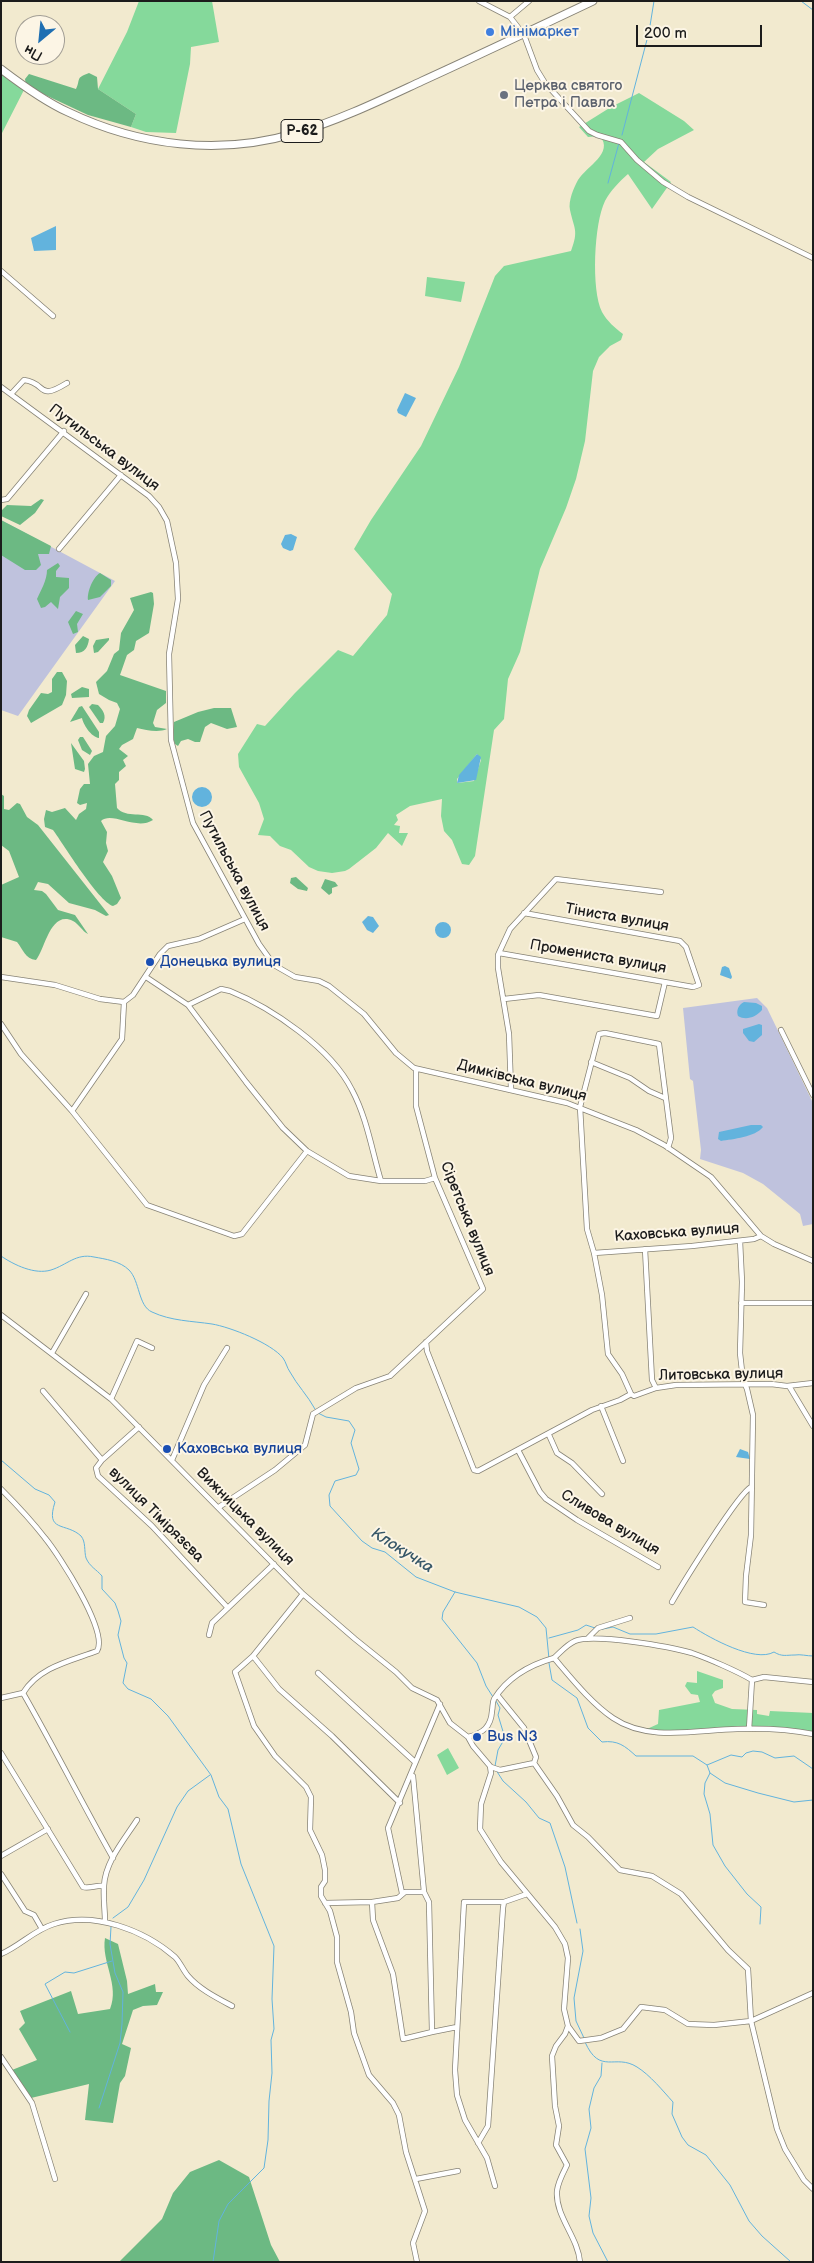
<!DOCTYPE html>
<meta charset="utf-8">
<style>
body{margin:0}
#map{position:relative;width:814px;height:2263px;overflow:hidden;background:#f2eacf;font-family:"Balsamiq Sans",sans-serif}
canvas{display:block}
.frame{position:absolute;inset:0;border:2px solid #1c1c1c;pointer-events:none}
.north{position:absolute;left:15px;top:15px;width:50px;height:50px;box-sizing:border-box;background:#fcf5e5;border:1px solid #a29e95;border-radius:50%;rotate:208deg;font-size:14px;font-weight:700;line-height:20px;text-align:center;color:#1c1c1c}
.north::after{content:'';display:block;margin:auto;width:18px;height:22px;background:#1f6fb2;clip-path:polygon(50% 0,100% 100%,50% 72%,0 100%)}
.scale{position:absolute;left:636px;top:25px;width:126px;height:22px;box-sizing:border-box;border:2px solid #1c1c1c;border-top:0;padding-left:6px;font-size:15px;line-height:18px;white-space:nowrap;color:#1c1c1c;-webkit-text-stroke:4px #fcf5e5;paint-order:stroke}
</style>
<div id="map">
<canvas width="814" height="2263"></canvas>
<div class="frame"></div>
<div class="north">Пн</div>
<div class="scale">200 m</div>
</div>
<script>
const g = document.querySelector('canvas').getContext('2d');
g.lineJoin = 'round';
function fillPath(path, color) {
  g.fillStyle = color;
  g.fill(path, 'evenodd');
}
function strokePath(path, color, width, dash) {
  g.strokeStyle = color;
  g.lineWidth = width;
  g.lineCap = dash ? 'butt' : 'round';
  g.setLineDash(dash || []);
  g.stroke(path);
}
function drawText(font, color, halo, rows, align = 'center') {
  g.font = font + ' "Balsamiq Sans",sans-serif';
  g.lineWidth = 4;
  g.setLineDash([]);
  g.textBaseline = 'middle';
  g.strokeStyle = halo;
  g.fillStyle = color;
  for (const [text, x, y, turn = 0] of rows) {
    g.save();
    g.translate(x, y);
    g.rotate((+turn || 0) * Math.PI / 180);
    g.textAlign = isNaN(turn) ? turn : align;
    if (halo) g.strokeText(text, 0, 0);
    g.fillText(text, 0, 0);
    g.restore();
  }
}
const industrial = new Path2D(`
 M1 520 115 581 18 716 1 710Z
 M757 998 767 1008 813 1103V1224L803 1226 800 1214 763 1184 743 1173 700 1159 701 1150 693 1081 690 1079 683 1008Z`);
const green = new Path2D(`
 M139 1H212L219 42 191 47 190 64 176 133 146 132 131 127 136 114 98 89 127 32Z
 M1 70 26 86 1 135Z
 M639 93 684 121 694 130 658 149 644 162 671 182 652 209 628 174C619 182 611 190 605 201 594 223 591 290 602 312 607 321 615 328 623 334L621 340 610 346 599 357 593 371 585 441 576 479 566 508 540 569 520 652 508 679 504 719 494 730 475 856 469 865 462 864 452 840 444 831 441 816 442 799 410 806 396 815 398 820 394 825 400 826 399 833H408L402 846 388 833 376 848 349 869 345 871 332 873 318 871 309 867 291 850 280 846 270 836 258 835 264 819 259 803 239 767 238 754 257 724 265 726 295 693 338 650 353 656 387 615 392 594 354 549 371 520 421 446 459 367 495 276 504 266 571 251C579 230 574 229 570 210 568 201 574 187 578 180 587 166 614 153 600 136L588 137 579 127 611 107ZM477 754 481 760 474 781 457 783V779Z
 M427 277 465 282 461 302 425 296Z
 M697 1671 723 1680V1688L715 1691 712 1695 715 1703 732 1709 757 1710V1714L769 1716 770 1711 813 1713V1734C788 1732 764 1729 739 1729 708 1729 678 1734 646 1733L647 1729 658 1724 659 1710 700 1702 698 1695 691 1694 685 1686 687 1682 697 1683Z
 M448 1748 459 1768 447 1775 437 1755Z`);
const forest = new Path2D(`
 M89 73 97 77 98 89 136 114 131 127 88 115 26 86 25 79 29 74 76 89C81 79 75 78 89 73Z
 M41 499 44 500 35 513 20 525 1 516V511L7 505 31 506Z
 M1 520 51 546 49 554H38L41 565 36 570H25L1 555Z
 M58 563 60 566 56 571V577L69 578V588L60 597 58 609 51 602 45 607 41 608 37 599C41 590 47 580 47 570Z
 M100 573 111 580V586L100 597 88 600C87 592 93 577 100 573Z
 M151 592 153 593 154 604 149 633 136 641 134 650 127 655 120 675 166 691V703L157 710 153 723 155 727 167 729C158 733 146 730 137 728L133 739 122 745 119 749 128 756 123 760 126 766 119 772V780L115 784 117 808C126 819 145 810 153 820 136 831 112 811 101 821L107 832 106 843 108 851 103 862 112 876 121 898 117 904 113 906C98 901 64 845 53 830L45 827 44 819 46 810 52 812 65 808 76 820 79 814 86 809 87 803 80 805 77 803 80 789 84 784H90L88 764 94 756 103 752 106 736 115 726 120 709 117 703 109 700 99 694 96 682 107 671 114 654 119 650 121 633 134 610 130 598Z
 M76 611 83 614 77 624 78 632 73 634 68 622Z
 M83 636 89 639C88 647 85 653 76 653L75 645Z
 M109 638V640L98 652 94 653 93 646 96 640Z
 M57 672H62L67 681 66 695 62 705 31 723 27 716 29 710 41 693 48 694 52 692V679Z
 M82 687 89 689V697L72 698 71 694Z
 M92 704 98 705C103 710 107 716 103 723H100L89 707Z
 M82 706 99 732V738C91 737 83 724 82 718L70 722 79 707Z
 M214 708H231L237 727 227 729 211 723 205 727 200 742H195L188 739 181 741 178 746 175 744 173 738 174 722 198 712Z
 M80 737H83L92 751 90 755 82 750 78 740Z
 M71 743 84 761 85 769 84 772 75 769Z
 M1 794 4 796V809L9 810 17 803 20 804 27 817 38 825 109 915 106 916 95 910 69 903 48 884 38 882 34 890 42 891 46 894 58 910 75 915 88 934C82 931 79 924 73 921 50 910 45 950 36 960 25 959 23 949 17 942L1 937V885L19 877 9 851 1 845Z
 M296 877 308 888 307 891 298 889 290 883 291 878Z
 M325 879 335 882 338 886 332 888V893L329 895 321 888Z
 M105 1938 118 1944 127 1981 128 1994 155 1984 156 1992H163L157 2005 143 2006 133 2010 122 2044 131 2048 125 2076 120 2083 113 2123 85 2120 89 2084 31 2098 12 2070 37 2060 19 2029 25 2023 20 2011 71 1991 78 2014 110 2009C120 1985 101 1962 105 1938Z
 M219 2160 249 2177 271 2245 280 2262H119L162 2219 173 2193 190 2172Z`);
const water = new Path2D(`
 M56 226V250L34 251 31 238Z
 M405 393 416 398 406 417 398 413 397 410Z
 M291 534 297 537 293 550 290 551 283 548 281 544 285 535Z
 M477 754 481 757 476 780 457 783 459 775Z
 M192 797a10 10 0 1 1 20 0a10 10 0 1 1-20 0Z
 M368 916 373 917 379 926 373 933 367 930 362 922Z
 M435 930a8 8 0 1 1 16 0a8 8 0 1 1-16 0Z
 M725 966 729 968 732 977 731 979 720 975 722 967Z
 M744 1002 756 1003 762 1006V1010C756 1017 746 1021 738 1016 736 1011 738 1005 744 1002Z
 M759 1024 762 1025V1035L754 1042 749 1041 743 1033V1029Z
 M751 1125H761L763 1127C755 1137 733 1139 721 1141L718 1139 719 1132Z
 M740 1449 748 1452 750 1459 736 1457Z`);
const stream = new Path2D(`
 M801 1 813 10
 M622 135 649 32 654 1
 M608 183 619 143
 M1 1256C14 1265 35 1275 51 1270 67 1265 76 1253 94 1257 105 1259 120 1261 129 1270 140 1281 138 1306 152 1312 171 1321 192 1321 212 1324 230 1327 271 1343 283 1358 286 1362 287 1368 290 1372 297 1385 308 1396 315 1409
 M318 1413 326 1417 349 1421 355 1430 351 1443 359 1469 356 1475 335 1481 329 1495 330 1506 362 1541 372 1548 385 1552 416 1577 455 1592 519 1607 537 1617 546 1628 549 1659
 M1 1460 35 1489 49 1495 55 1502C45 1533 66 1522 81 1536 86 1542 84 1551 86 1558 90 1567 96 1569 102 1576V1589L115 1603 118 1611 121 1621 118 1635 124 1658 127 1663 123 1683 128 1689 151 1699 168 1716 211 1775 219 1797 228 1809 241 1864 274 1946 272 1999 274 2029 271 2040 272 2073 269 2101 268 2140 264 2168 228 2204 219 2221 213 2262
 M455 1592 443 1612 442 1619 477 1663 486 1686 493 1697
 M598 1630 613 1627 630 1634H656L693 1627C710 1638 755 1663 774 1652 782 1657 786 1655 795 1655 800 1654 807 1656 813 1656
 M549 1638 578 1630 586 1625 595 1628
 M549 1663 552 1680 577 1698 588 1728 602 1742C618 1740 625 1746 636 1756H693L707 1765 731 1755 742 1757 746 1753 753 1751 762 1752 775 1758 794 1756 813 1769
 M707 1765 710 1773 705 1783 704 1794 710 1814 713 1845 725 1866 747 1894 761 1907 760 1924
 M495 1766 498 1750 505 1738 498 1715 500 1708 496 1701
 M496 1770 503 1781 526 1802 539 1818 550 1823 565 1867 577 1923
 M710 1773 725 1783 758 1793 794 1802 813 1800
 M113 1918 128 1907 144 1880 177 1807 188 1791 210 1775
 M580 1929 583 1951 574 1998 576 2021 584 2038
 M70 2032 45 1984 65 1972 74 1973 112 1961
 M585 2042C600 2076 615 2053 637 2067 650 2075 663 2091 673 2102L672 2114 682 2137 688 2145 706 2155 730 2185 749 2221 762 2236 791 2262
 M602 2063 601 2076 594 2088 589 2109 591 2128 585 2149 591 2198 589 2216 593 2233 608 2262
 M99 2108 120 2043 122 2024 123 1992 115 1973 110 1944 111 1927`);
const minor = new Path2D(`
 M479 1 510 17 524 35 537 70 545 83 589 131 597 135 621 142 637 160 663 182 688 197 813 258
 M510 17 529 1
 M1 271 53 316
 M1 387 149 496 159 507 167 521 176 563 178 599 169 654 171 740 193 823 259 944 274 965 295 977 319 981 329 986 364 1014 396 1053 414 1068 567 1103 636 1130 664 1145 711 1177 761 1236 774 1244 813 1261
 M11 394 24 380C48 383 36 402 67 383
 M1 500 7 499 64 431
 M59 549 121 475
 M499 953 693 987 699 985 686 947 680 941 524 913
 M1 977 55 985 100 999 124 1002 133 995 160 954 168 946 199 939 245 919
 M146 977 188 1005 246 1082 283 1128 307 1151 349 1176 381 1181H425L435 1178
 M504 999 539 995 657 1016 665 982
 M188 1005 221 989 230 991C272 1008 331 1048 352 1090 367 1118 372 1151 381 1181
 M1 1024 21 1054 72 1111 147 1205 234 1236 242 1234 307 1151
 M781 1030 813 1095
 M591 1062 630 1078 649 1091 665 1098
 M511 1089 509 1034 498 968V955L510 929 556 879 661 892
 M72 1111 122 1039 124 1002
 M668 1148 671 1138 659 1044 605 1033 599 1034 580 1107 587 1229 594 1253 602 1295 608 1354 622 1374 631 1394 634 1396 656 1388 676 1385 771 1384 787 1386 813 1383
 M740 1241 742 1282 740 1353 743 1380 747 1389 753 1415 751 1535 746 1576 745 1602 764 1605
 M645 1249 652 1380 656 1388
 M594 1253 692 1246 754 1239 761 1236
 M741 1303H813
 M1 1315 111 1399 303 1594 355 1639 396 1672 412 1688 437 1700 450 1723 468 1737 473 1746 490 1766 491 1773 481 1804 480 1829 501 1862 555 1927 565 1944 568 1958 564 2009 568 2026 579 2041 601 2038 623 2029 641 2007 665 2010 688 2024 714 2025 751 2021 813 1993
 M426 1342 427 1351 474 1470 478 1471 592 1410 620 1400 631 1394
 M52 1353 86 1294
 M789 1386 813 1426
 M43 1391 102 1460 96 1468 98 1476 152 1526 228 1608
 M111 1399 137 1341 152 1348
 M601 1406 623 1461
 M549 1435 557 1453 572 1463 602 1494
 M518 1450 540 1492 546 1499 577 1520 658 1567
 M102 1460 139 1427
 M172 1460 204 1385 227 1348
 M1 1489C16 1504 32 1521 45 1538 59 1555 109 1632 97 1651 70 1661 39 1667 23 1693
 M219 1507 275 1470 305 1445 313 1414 356 1388 390 1376 483 1289 435 1178 416 1106V1069
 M303 1594 253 1656 235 1672 254 1726 275 1756 306 1787 311 1797 310 1830 322 1855 325 1870V1881L321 1887V1896L330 1911 337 1937V1962L351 2012 354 2033 369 2075 393 2103 399 2115 406 2152 425 2211 413 2243 417 2262
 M672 1602C683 1583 738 1494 751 1487
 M209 1635 212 1623 274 1564
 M588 1638 598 1628 630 1618
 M253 1656 279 1689 332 1736 400 1803
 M554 1658C561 1652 566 1645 575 1641 594 1633 671 1647 692 1653 709 1659 737 1671 752 1680
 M318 1673 415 1762
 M498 1696 524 1728 536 1757 534 1763
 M1 1698 23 1693C54 1747 82 1803 113 1858
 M749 1729 752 1680 764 1677 813 1682
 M468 1737C483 1733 491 1727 492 1711 493 1707 492 1703 494 1699 508 1677 529 1665 554 1658 572 1679 591 1703 613 1718 648 1742 697 1730 737 1729 762 1728 788 1729 813 1734
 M1 1753 83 1887C89 1889 96 1885 104 1886
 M491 1767 500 1770 534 1763 557 1796 573 1825 588 1837 620 1870 652 1876 681 1894 728 1950 748 1969 751 2021 777 2129 785 2149 804 2180 813 2189
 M411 1775 413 1776 424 1892 429 1902 432 2032 457 2027
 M1 1856 48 1829
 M1 1874 25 1911 34 1915 42 1929
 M402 1893 388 1828 440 1704
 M372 1902 373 1920 393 1974 403 2039 432 2032
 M325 1903 372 1902 398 1898 405 1892H424
 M105 1922C105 1910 103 1898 104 1886 105 1862 124 1840 137 1820
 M1 1954C20 1946 34 1930 54 1924 94 1911 144 1930 175 1957 180 1962 183 1970 188 1976 199 1989 217 1998 232 2006
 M568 2026 565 2034 556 2046 552 2056 555 2106 559 2126 556 2145 567 2165C563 2173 558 2182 557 2191 555 2216 578 2237 580 2262
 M1 2057 32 2103 55 2179
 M478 2143 488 2126 503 1908 504 1902 527 1894
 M416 2179 458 2171
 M495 2186 487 2158 465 2120 457 2095 455 2070 464 1902H504`);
const primary = new Path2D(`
 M1 69C22 85 44 101 68 112 139 146 220 156 296 133 340 120 381 100 422 81 479 55 536 28 593 1`);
const markers = [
 [490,32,5,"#3f7fe0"],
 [504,95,5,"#6b7280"],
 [150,962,5,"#1a4fb4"],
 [167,1449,5,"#1a4fb4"],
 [477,1737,5,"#1a4fb4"]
];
const shields = [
 [302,131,42]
];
const shieldNames = [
 ["Р-62",302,131]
];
const shopNames = [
 ["Мінімаркет",500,32]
];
const worshipNames = [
 ["Церква святого",514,86],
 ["Петра і Павла",514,103]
];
const streetNames = [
 ["Путильська вулиця",104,448,37],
 ["Путильська вулиця",234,871,62],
 ["Тіниста вулиця",617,918,10],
 ["Промениста вулиця",598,957,10],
 ["Димківська вулиця",522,1081,14],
 ["Сіретська вулиця",467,1219,68],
 ["Каховська вулиця",677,1233,-4],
 ["Литовська вулиця",721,1375,-1],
 ["вулиця Тімірязєва",156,1515,45],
 ["Вижницька вулиця",245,1517,45],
 ["Сливова вулиця",610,1523,31]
];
const transitNames = [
 ["Донецька вулиця",160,962],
 ["Каховська вулиця",177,1449],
 ["Bus N3",487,1737]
];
const waterNames = [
 ["Клокучка",402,1551,32]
];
fillPath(industrial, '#bfc2dd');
fillPath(green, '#85d99b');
fillPath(forest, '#6cb983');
fillPath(water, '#62b3dd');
strokePath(stream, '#62b3dd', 1);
strokePath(minor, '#878376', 6);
strokePath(primary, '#878376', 9);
strokePath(minor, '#fff', 4.5);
strokePath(primary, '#fff', 7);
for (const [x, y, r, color] of markers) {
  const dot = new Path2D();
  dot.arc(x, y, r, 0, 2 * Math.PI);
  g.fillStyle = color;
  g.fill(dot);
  strokePath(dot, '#fcf5e5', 2);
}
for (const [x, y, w] of shields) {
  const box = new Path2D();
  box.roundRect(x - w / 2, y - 11.5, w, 23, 4);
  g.fillStyle = '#fcf5e5';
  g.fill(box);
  strokePath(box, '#1c1c1c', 1);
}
drawText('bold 14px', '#1c1c1c', null, shieldNames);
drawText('15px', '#366cbe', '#fcf5e5', shopNames, 'left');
drawText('15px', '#5b616d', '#fcf5e5', worshipNames, 'left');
drawText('15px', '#1c1c1c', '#fcf5e5', streetNames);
drawText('15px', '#164399', '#fcf5e5', transitNames, 'left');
drawText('italic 16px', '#385869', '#fcf5e5', waterNames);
</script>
